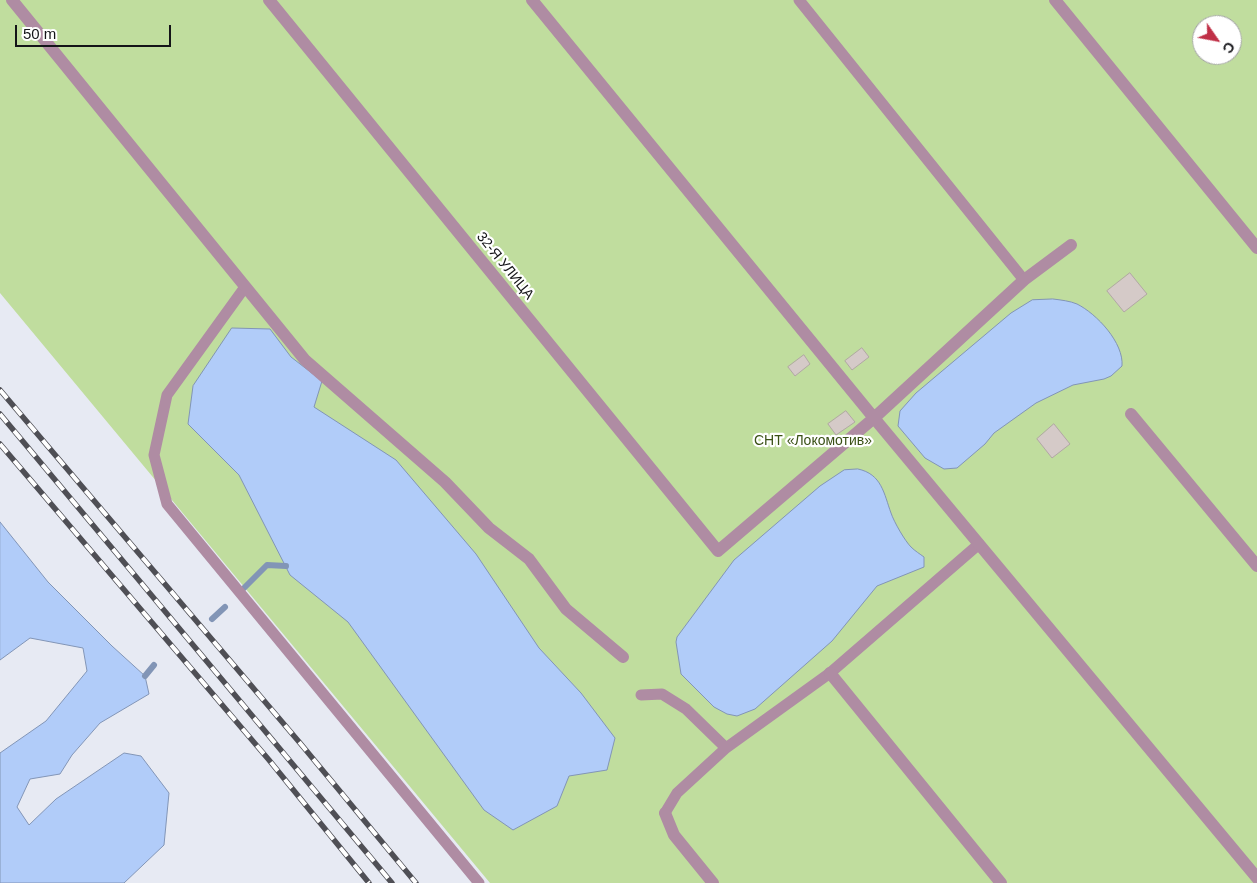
<!DOCTYPE html>
<meta charset="utf-8">
<style>
body{margin:0}
#map{position:relative;width:1257px;height:883px;overflow:hidden;background:#e7eaf3;font-family:Arial,sans-serif}
canvas{display:block}
.north{position:absolute;left:1192px;top:15px;width:50px;height:50px;box-sizing:border-box;background:#fff;border:1px solid #a1a1a3;border-radius:50%;rotate:123deg;font-size:14px;font-weight:700;line-height:20px;text-align:center;color:#141418}
.north::after{content:'';display:block;margin:auto;width:18px;height:22px;background:#c03047;clip-path:polygon(50% 0,100% 100%,50% 72%,0 100%)}
.scale{position:absolute;left:15px;top:25px;width:156px;height:22px;box-sizing:border-box;border:2px solid #141418;border-top:0;padding-left:6px;font-size:15px;line-height:18px;white-space:nowrap;color:#141418;-webkit-text-stroke:4px #fff;paint-order:stroke}
</style>
<div id="map">
<canvas width="1257" height="883"></canvas>
<div class="north">С</div>
<div class="scale">50 m</div>
</div>
<script>
const g = document.querySelector('canvas').getContext('2d');
g.lineJoin = 'round';
function fillPath(path, color) {
  g.fillStyle = color;
  g.fill(path, 'evenodd');
}
function strokePath(path, color, width, dash) {
  g.strokeStyle = color;
  g.lineWidth = width;
  g.lineCap = dash ? 'butt' : 'round';
  g.setLineDash(dash || []);
  g.stroke(path);
}
function drawText(font, color, halo, rows, align = 'center') {
  g.font = font + ' Arial,sans-serif';
  g.lineWidth = 4.5;
  g.setLineDash([]);
  g.textBaseline = 'middle';
  g.strokeStyle = halo;
  g.fillStyle = color;
  for (const [text, x, y, turn = 0] of rows) {
    g.save();
    g.translate(x, y);
    g.rotate((+turn || 0) * Math.PI / 180);
    g.textAlign = isNaN(turn) ? turn : align;
    if (halo) g.strokeText(text, 0, 0);
    g.fillText(text, 0, 0);
    g.restore();
  }
}
const green = new Path2D(`
 M0 0H1257V883H490L0 293ZM1202 25H1232V55H1202Z`);
const water = new Path2D(`
 M1053 299C1061 300 1070 301 1077 304 1097 314 1124 343 1122 366L1111 376 1104 379 1073 385 1036 403 994 433 985 444 957 468 944 469 925 458 898 426 900 411 916 393 1011 313 1032 300Z
 M232 328 270 329 291 357 322 381 314 407 396 460 476 554 539 648 581 693 615 738 607 770 569 776 557 806 513 830 484 810 348 622 290 575 239 475 188 424 193 386Z
 M858 469C882 474 884 494 891 513 894 522 905 541 911 547 915 551 920 554 924 557V567L877 586 832 641 755 709 737 716 727 714 714 707 681 674 676 642 677 637 734 560 820 486 844 470Z
 M0 522 48 582 112 646 145 676 149 694 100 723 72 755 60 774 30 779 17 807 29 825 56 799 124 753 141 756 169 793 164 845 124 883H0V753L46 721 87 671 83 648 30 638 0 660Z`);
const stream = new Path2D(`
 M240 592 267 565 286 566
 M212 619 225 607
 M145 676 154 665`);
const building = new Path2D(`
 M1130 273 1147 294 1124 312 1107 291Z
 M862 348 869 357 852 370 845 361Z
 M804 355 810 364 795 376 788 367Z
 M846 411 855 422 836 435 828 424Z
 M1054 424 1070 444 1052 458 1037 439Z`);
const service = new Path2D(`
 M799 0 1024 280
 M245 287 167 395 154 455 167 504 479 883
 M641 695 662 694 686 709 726 748
 M665 813 677 793 726 748 830 673 979 544`);
const minor = new Path2D(`
 M12 0 305 360 445 482 489 528 529 559 566 609 623 657
 M269 0 718 551 874 418 1024 280 1071 245
 M532 0 874 418 1257 878
 M1055 0 1257 248
 M1131 414 1257 566
 M830 673 1001 883
 M665 813 674 835 713 883`);
const rail = new Path2D(`
 M0 390 300 743 416 883
 M0 414 392 883
 M0 444 269 760 369 883`);
const streetNames = [
 ["32-Я УЛИЦА",505,266,51]
];
const parkNames = [
 ["СНТ «Локомотив»",813,441]
];
fillPath(green, '#c0dd9e');
fillPath(water, '#b1ccf9');
strokePath(water, '#8295b6', 1);
strokePath(stream, '#8295b6', 6);
fillPath(building, '#d5cac8');
strokePath(building, '#b2a7a5', 1);
strokePath(service, '#af8ca3', 11);
strokePath(minor, '#af8ca3', 12);
strokePath(rail, '#4f4f55', 5.5);
strokePath(rail, '#fff', 4, [11]);
drawText('14px', '#141418', '#fff', streetNames);
drawText('14px', '#3a5116', '#fff', parkNames);
</script>
